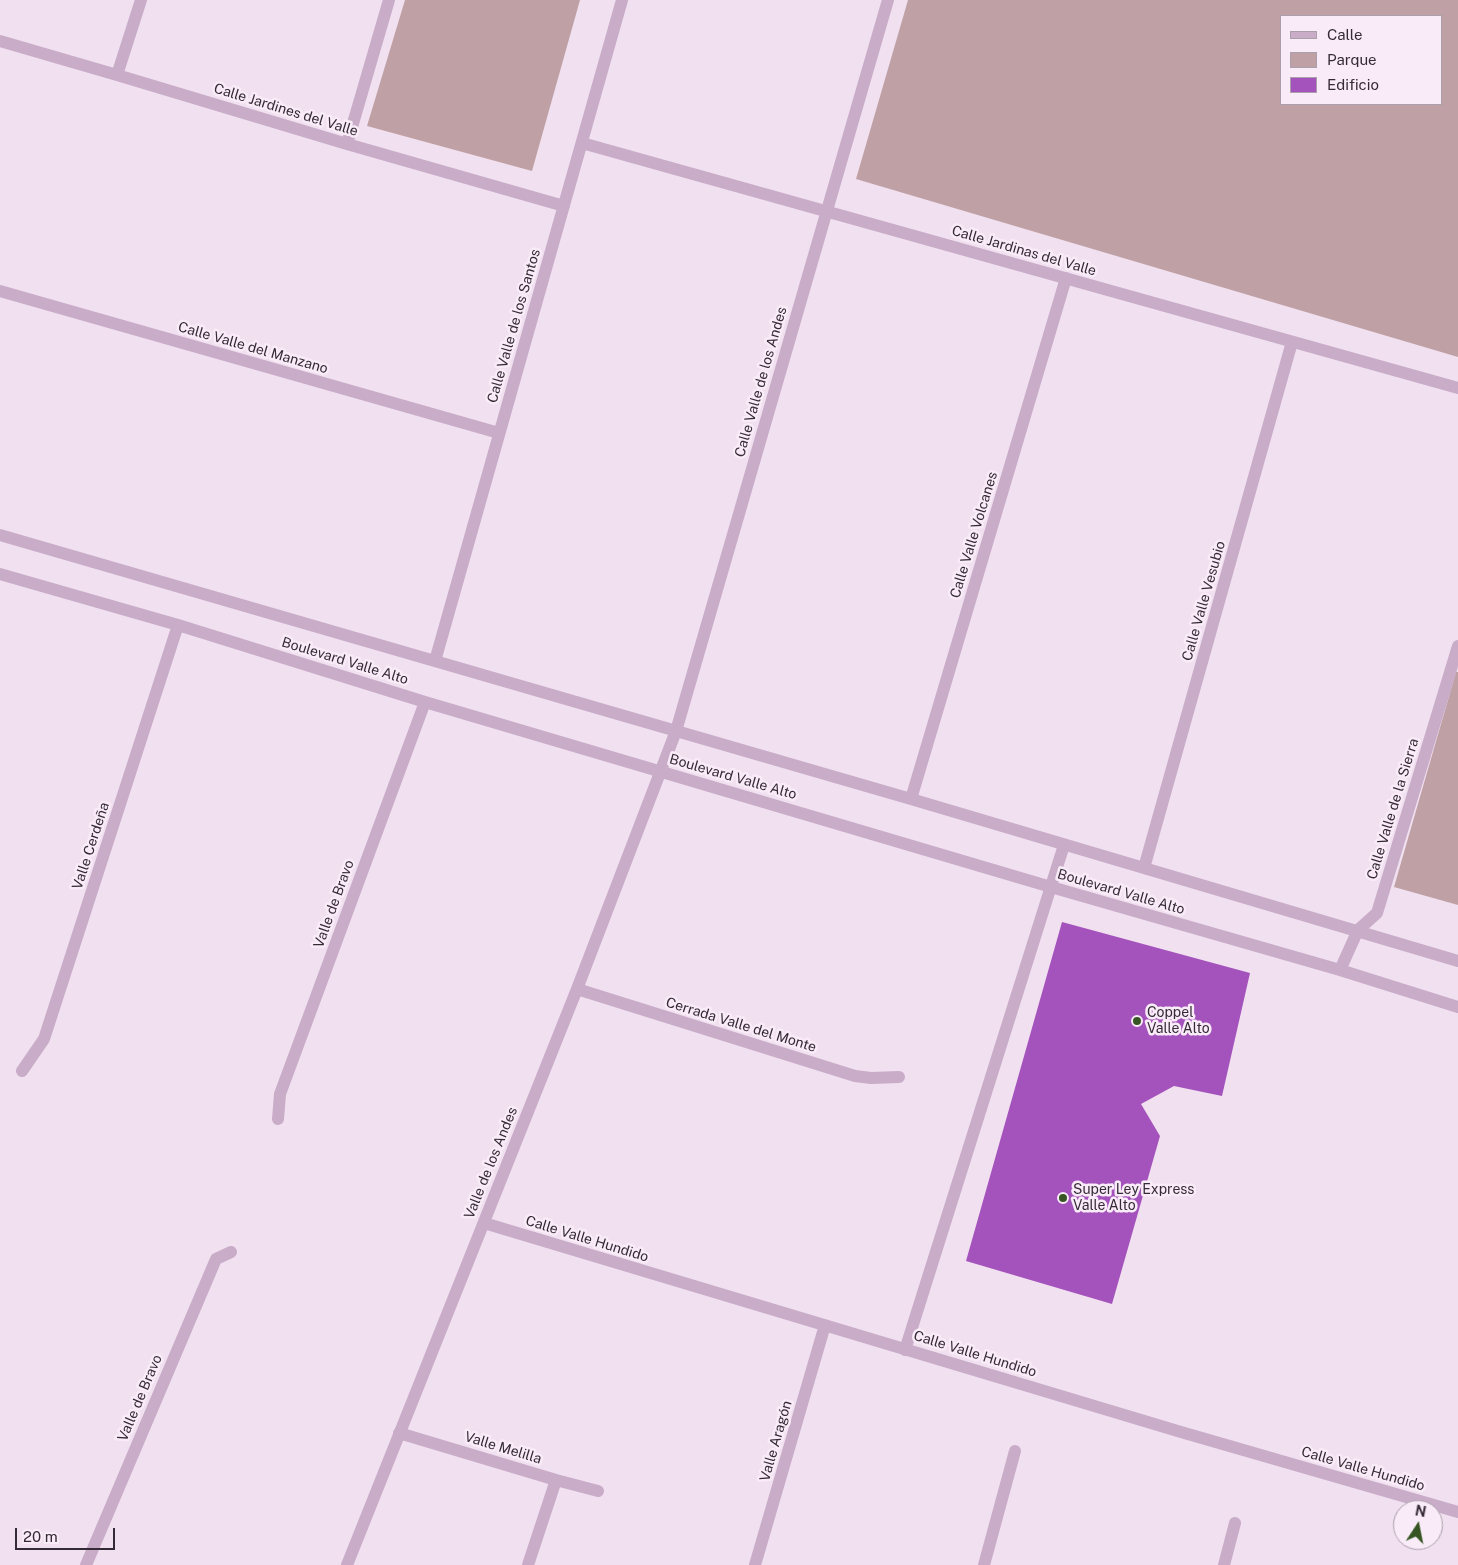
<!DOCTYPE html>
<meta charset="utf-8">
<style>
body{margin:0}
#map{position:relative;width:1458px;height:1565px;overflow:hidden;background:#f1e0f0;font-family:"Public Sans",sans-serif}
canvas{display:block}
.legend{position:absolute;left:1280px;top:15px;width:162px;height:90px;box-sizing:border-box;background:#f9ecf8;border:1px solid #ab9fab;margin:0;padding:6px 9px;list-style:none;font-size:15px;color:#352b37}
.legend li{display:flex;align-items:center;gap:10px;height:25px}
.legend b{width:25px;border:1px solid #ab9fab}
.north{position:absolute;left:1393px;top:1500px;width:50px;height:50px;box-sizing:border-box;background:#f9ecf8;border:1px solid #ab9fab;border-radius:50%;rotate:11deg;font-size:14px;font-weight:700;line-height:20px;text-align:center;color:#352b37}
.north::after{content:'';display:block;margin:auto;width:18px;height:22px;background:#375523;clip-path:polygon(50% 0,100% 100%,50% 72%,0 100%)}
.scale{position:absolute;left:15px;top:1528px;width:100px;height:22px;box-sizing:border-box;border:2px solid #352b37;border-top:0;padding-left:6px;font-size:15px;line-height:18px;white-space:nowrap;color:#352b37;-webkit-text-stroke:4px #f9ecf8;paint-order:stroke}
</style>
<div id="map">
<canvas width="1458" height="1565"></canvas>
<ul class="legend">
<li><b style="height:6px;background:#c8acc8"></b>Calle</li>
<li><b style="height:14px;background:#bfa1a5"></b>Parque</li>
<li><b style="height:14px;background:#a453bc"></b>Edificio</li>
</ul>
<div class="north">N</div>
<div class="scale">20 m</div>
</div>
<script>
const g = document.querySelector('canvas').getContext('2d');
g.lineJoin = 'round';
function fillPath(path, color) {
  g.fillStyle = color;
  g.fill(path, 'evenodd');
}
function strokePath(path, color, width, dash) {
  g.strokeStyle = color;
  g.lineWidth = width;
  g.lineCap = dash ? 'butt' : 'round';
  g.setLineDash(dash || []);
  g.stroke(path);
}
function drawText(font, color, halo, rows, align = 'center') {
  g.font = font + ' "Public Sans",sans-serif';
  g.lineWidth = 5;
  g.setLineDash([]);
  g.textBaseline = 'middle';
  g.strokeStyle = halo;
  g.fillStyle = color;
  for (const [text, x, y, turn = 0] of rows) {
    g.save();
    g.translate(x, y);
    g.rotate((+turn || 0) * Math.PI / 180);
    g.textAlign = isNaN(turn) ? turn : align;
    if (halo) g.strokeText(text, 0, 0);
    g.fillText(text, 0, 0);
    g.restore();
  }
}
const green = new Path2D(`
 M405 0H580L532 171 367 126Z
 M908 0H1458V357L856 179ZM1282 16H1442V104H1282Z
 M1456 672H1458V905L1394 887Z`);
const building = new Path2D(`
 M1062 922 1250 973 1222 1096 1174 1086 1141 1104 1160 1136 1112 1304 966 1261Z`);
const minor = new Path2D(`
 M0 41 117 75 347 144 564 206
 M117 75 141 0
 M582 143 1458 388
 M347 144 389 0
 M0 291 499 433
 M0 535 911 799 1458 961
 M0 574 178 625 425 702 1051 887 1340 970 1458 1007
 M435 661 622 0
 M911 799 1066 278
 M1144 868 1292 342
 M1340 970 1358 930 1377 913 1458 646
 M577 989 855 1076 871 1078 899 1077
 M22 1071 44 1039 178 625
 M278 1119 280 1094 425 702
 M484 1223 1181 1432 1458 1512
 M905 1350 1064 845
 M399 1433 556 1480 598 1491
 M86 1565 216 1259 231 1252
 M347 1565 577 989 676 731 888 0
 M528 1565 556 1480
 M755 1565 825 1325
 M984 1565 1015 1451
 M1224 1565 1235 1523`);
const markers = [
 [1137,1021,5,"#375523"],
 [1063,1198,5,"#375523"]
];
const streetNames = [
 ["Calle Jardines del Valle",286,110,17],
 ["Calle Jardinas del Valle",1024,251,16],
 ["Calle Valle de los Santos",514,326,-74],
 ["Calle Valle del Manzano",253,348,16],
 ["Calle Valle de los Andes",761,382,-74],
 ["Calle Valle Volcanes",974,535,-73],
 ["Calle Valle Vesubio",1204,601,-74],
 ["Boulevard Valle Alto",345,661,17],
 ["Boulevard Valle Alto",733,777,16],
 ["Calle Valle de la Sierra",1393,809,-73],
 ["Valle Cerdeña",91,846,-72],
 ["Boulevard Valle Alto",1121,892,16],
 ["Valle de Bravo",334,904,-70],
 ["Cerrada Valle del Monte",741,1025,17],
 ["Valle de los Andes",491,1163,-68],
 ["Calle Valle Hundido",587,1239,17],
 ["Calle Valle Hundido",975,1354,17],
 ["Valle de Bravo",140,1398,-67],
 ["Valle Aragón",776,1441,-74],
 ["Valle Melilla",503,1448,17],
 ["Calle Valle Hundido",1363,1469,16]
];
const poiNames = [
 ["Coppel",1147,1013],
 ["Valle Alto",1147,1029],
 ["Super Ley Express",1073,1190],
 ["Valle Alto",1073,1206]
];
fillPath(green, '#bfa1a5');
fillPath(building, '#a453bc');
strokePath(minor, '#c8acc8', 12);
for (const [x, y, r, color] of markers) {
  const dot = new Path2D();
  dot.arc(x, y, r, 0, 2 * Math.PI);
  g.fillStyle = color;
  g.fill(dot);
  strokePath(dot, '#f9ecf8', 2);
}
drawText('14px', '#352b37', '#f9ecf8', streetNames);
drawText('14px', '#352b37', '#f9ecf8', poiNames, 'left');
</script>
